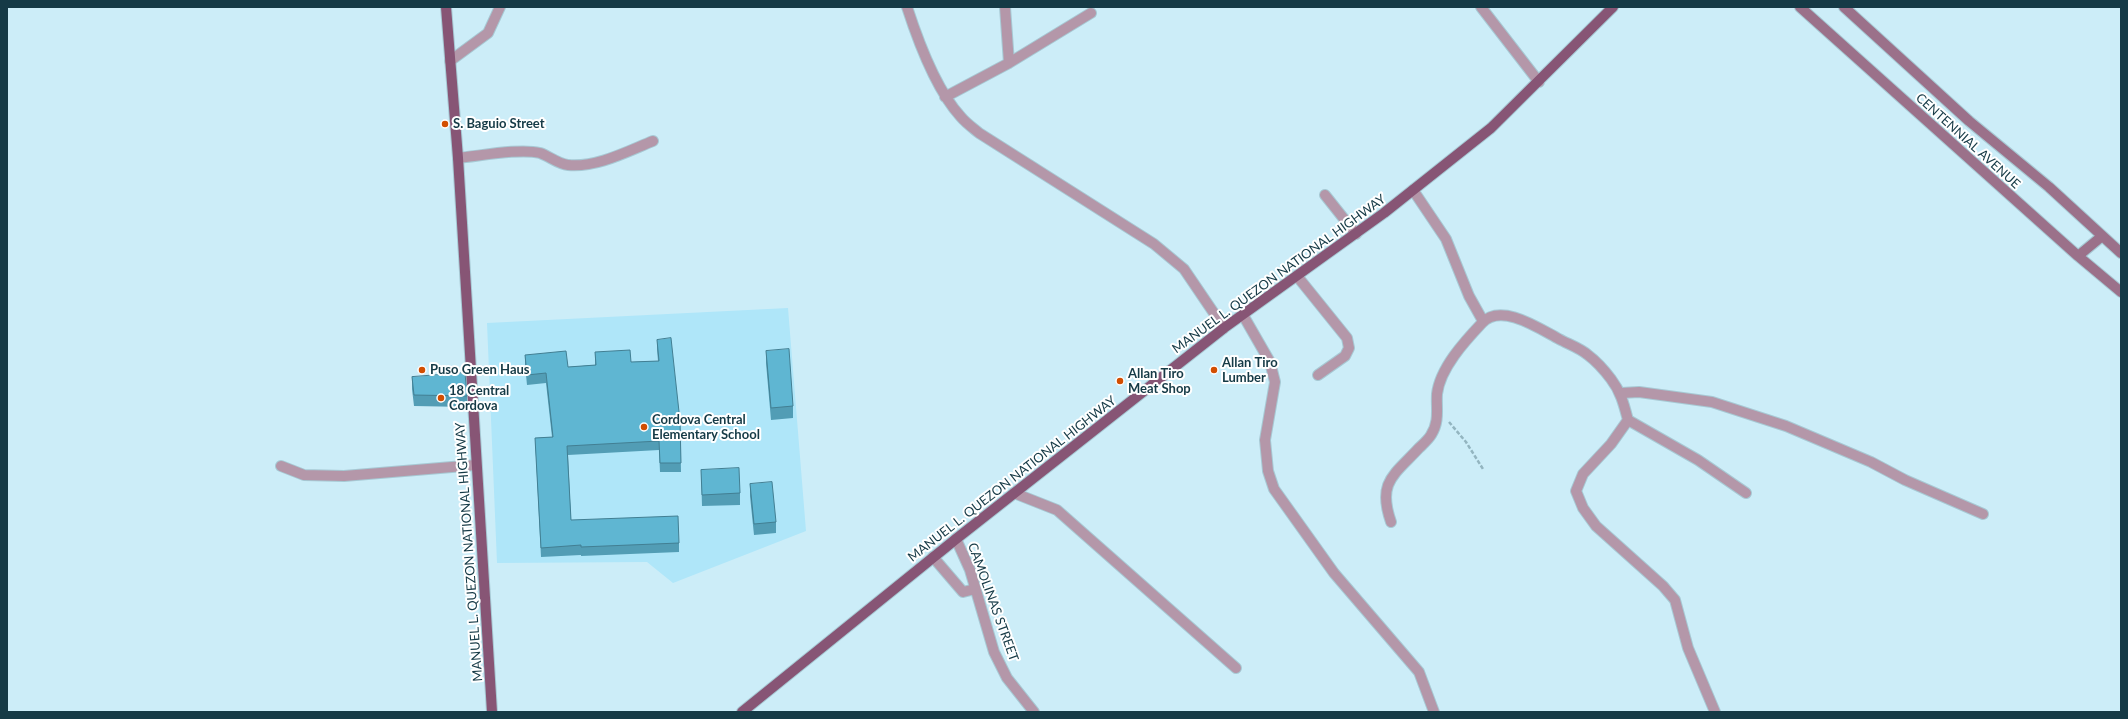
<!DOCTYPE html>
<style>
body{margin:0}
#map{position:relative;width:2128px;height:719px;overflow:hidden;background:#ccedf8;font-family:Lato,sans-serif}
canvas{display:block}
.frame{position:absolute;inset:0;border:8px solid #153a46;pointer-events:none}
</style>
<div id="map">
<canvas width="2128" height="719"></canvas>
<div class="frame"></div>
</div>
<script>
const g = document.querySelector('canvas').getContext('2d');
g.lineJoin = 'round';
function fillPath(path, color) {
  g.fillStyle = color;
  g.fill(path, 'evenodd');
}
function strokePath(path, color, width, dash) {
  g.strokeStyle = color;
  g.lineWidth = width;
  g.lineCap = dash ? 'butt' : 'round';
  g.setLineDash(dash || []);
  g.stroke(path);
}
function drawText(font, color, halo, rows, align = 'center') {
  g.font = font + ' Lato,sans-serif';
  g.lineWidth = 4;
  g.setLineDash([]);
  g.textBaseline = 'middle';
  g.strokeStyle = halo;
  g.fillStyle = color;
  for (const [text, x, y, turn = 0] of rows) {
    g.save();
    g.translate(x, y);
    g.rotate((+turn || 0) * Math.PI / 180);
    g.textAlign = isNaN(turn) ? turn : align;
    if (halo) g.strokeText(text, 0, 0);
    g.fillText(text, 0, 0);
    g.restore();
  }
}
const built = new Path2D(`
 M788 308 806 531 673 583 647 562 497 563 487 323Z`);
const path = new Path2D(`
 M1449 422 1466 442 1483 469`);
const lane = new Path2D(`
 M1481 7 1539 82
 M1325 195 1356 234
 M933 557 963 592 975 589`);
const street = new Path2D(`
 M907 7C918 41 936 90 961 117 966 123 973 128 979 133L1154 244 1184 269 1224 328
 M1005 7 1009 63
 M450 61 488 33 500 7
 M945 97 1009 63 1091 13
 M458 158C480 156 520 148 540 153 549 156 558 164 568 165 596 168 628 151 653 141
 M1413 190 1446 239 1469 296 1483 321
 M1297 276 1347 338 1349 348 1345 356 1318 375
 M1243 315 1270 362 1275 382 1265 440 1268 471 1274 489 1334 573 1419 672 1434 712
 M1621 393 1639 392 1712 402 1786 426 1871 462 1905 480 1983 514
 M1628 420 1698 460 1746 493
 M281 466 304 475 344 476 476 465
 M1014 493 1057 510 1236 668
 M1391 522C1377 482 1394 475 1419 448 1423 444 1428 440 1431 435 1440 421 1436 408 1437 394 1440 368 1465 341 1482 323 1501 302 1540 329 1559 339 1568 344 1580 348 1588 355 1596 361 1605 371 1611 379 1621 392 1624 405 1628 420L1611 444 1583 474 1576 491 1583 508 1596 526 1663 586 1675 600 1688 648 1715 712
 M956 539 970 570 994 652 1007 678 1034 712`);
const secondary = new Path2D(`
 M1800 7 2078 256 2121 292
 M1844 7 1969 121 2049 187 2121 253
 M2078 256 2101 237`);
const primary = new Path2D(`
 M446 7 458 158 492 712
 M742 712 956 539 1224 328 1384 213 1491 128 1613 7`);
const wall = new Path2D(`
 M657 340 680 421 681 472H660L659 450 568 455 571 520 679 543V552L581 556V555L541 557 535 438 552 437 546 383 527 385 525 365V355L568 367 595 365V352L631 362 658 361 657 349Z
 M766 351 793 406V418L771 420 766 363Z
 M412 377 467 396V407L414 406 412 389Z
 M701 470 740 493V505L702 506Z
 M750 484 776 522V533L754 535 750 496Z`);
const building = new Path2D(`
 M671 338 680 421 681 463H660L659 441 567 446 571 520 678 516 679 543 581 547V545L541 548 535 438 553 437 546 373 527 375 525 355 566 351 568 367 596 365 595 352 630 350 631 362 659 361 657 340Z
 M789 349 793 406 771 408 766 351Z
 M465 373 467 396 414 395 412 377Z
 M739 468 740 493 702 495 701 470Z
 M772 482 776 522 754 524 750 484Z`);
const markers = [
 [445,124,4,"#d24e01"],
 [422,370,4,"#d24e01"],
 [1214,370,4,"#d24e01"],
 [1120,381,4,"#d24e01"],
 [441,398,4,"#d24e01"],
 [644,427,4,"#d24e01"]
];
const poiNames = [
 ["S. Baguio Street",453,124],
 ["Allan Tiro",1222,363],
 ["Lumber",1222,378],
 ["Puso Green Haus",430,370],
 ["Allan Tiro",1128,374],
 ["Meat Shop",1128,389],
 ["18 Central",449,391],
 ["Cordova",449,406],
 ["Cordova Central",652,420],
 ["Elementary School",652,435]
];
const streetNames = [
 ["CENTENNIAL AVENUE",1968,141,42],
 ["MANUEL L. QUEZON NATIONAL HIGHWAY",1279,274,-36],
 ["MANUEL L. QUEZON NATIONAL HIGHWAY",1012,479,-38],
 ["MANUEL L. QUEZON NATIONAL HIGHWAY",469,552,-94],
 ["CAMOLINAS STREET",993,602,70]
];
fillPath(built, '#afe6f9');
strokePath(lane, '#a7c9d4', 12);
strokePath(street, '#a7c9d4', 12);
strokePath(secondary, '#a7c9d4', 12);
strokePath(primary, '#a7c9d4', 12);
strokePath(path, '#93b5c0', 2.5, [4, 2]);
strokePath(lane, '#b497a9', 10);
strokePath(street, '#b497a9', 10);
strokePath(secondary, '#9b718a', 10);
strokePath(primary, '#875575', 10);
fillPath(wall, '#529db5');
fillPath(building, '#5fb6d2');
strokePath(building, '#427f93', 1);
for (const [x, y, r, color] of markers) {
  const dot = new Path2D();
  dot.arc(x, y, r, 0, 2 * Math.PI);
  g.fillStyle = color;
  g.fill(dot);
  strokePath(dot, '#fff', 1.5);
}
drawText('bold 13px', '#153a46', '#fff', poiNames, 'left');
drawText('13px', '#153a46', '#fff', streetNames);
</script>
